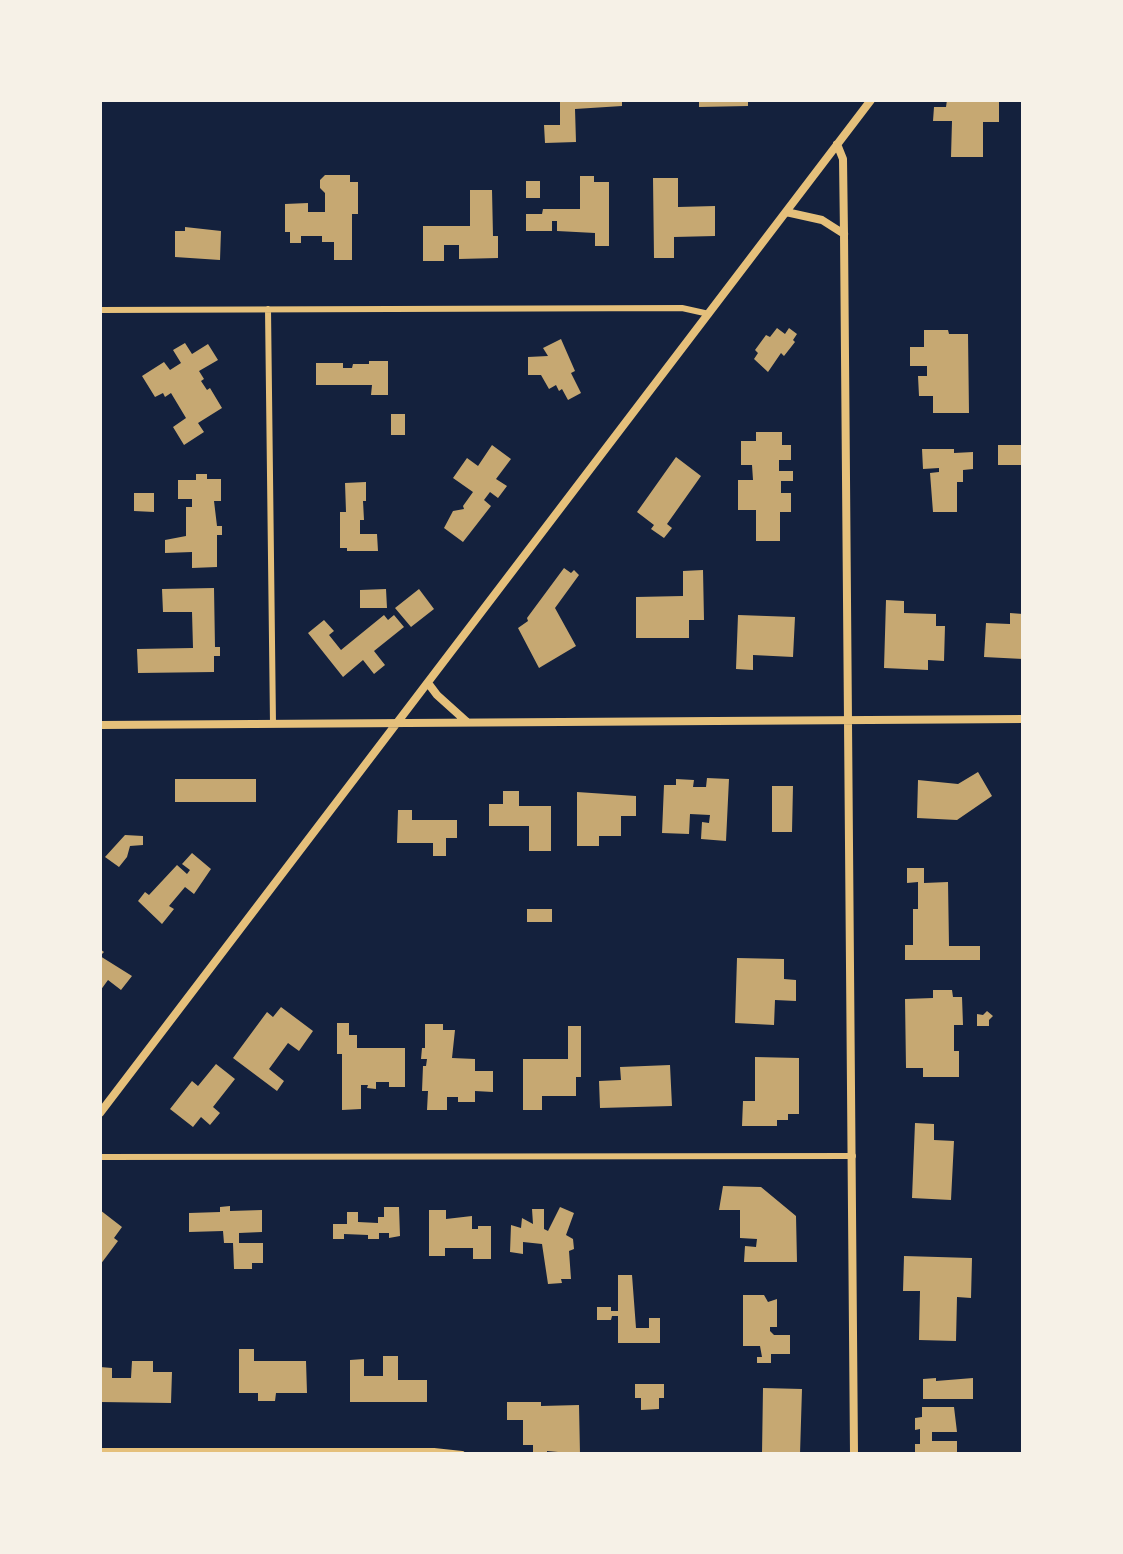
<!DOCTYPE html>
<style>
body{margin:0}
#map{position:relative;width:1123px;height:1554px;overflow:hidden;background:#14213d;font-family:"Exo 2",sans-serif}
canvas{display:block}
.frame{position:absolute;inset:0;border:102px solid #f6f1e7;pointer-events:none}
</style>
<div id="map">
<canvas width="1123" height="1554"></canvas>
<div class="frame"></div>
</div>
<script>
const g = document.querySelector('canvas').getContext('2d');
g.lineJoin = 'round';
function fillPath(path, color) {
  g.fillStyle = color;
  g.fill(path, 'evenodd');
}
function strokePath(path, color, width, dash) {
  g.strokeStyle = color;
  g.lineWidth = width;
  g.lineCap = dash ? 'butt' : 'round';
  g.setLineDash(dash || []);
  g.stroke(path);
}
const building = new Path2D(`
 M560 100H622V106L575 109 576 142 545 143 544 125H560Z
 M699 100H748V106L699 107Z
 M947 100H999V122H983V157H951L952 121H933L934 107H946Z
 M325 175H350V182H358V214H352V260H334V242H322V236H301V243H290V232H285V204L308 203V212H325V193L320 188V180Z
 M580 176H594V182H609V246H595V233L557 231V221H552V231H526V214H542L543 209H580Z
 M653 178H678V207L715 206V236L674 237V258H654Z
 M526 181H540V198H526Z
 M470 190H492L493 236H498V258L459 259V245H444V261H423V226H470Z
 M185 227 221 231 220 260 175 257V231H185Z
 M777 328 785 334 789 328 797 334 793 340 795 342 784 356 781 353 768 372 754 359 758 353 755 350 766 335 770 337Z
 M924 330H948L949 334H968L969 413H933V396H919L918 376H927V366H910V347H924Z
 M561 339 575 371 571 373 581 393 568 400 562 389 559 391 556 385 549 389 541 375H528V357L548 356 543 348Z
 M185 343 192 354 208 344 218 360 199 371 204 379 201 381 207 390 210 388 222 408 198 423 204 432 184 445 173 427 186 418 171 393 165 397 163 393 155 397 142 376 164 362 170 370 181 363 173 350Z
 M369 361H388V395H371L372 385H316V363H343V368H352L353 364H369Z
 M391 414H405V435H391Z
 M756 432H782V445H791V460H779V471H793V481H781V493H791V512H780V541H756V510H738V480H753L752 465H741V441H756Z
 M492 445 511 459 496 479 507 486 498 498 490 492 484 500 491 506 463 542 444 528 453 511 464 509 463 506 473 492 453 478 467 458 478 466Z
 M998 445H1021V465H998Z
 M922 449H954V453L973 452V469L963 470V482H957V512H933L930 473 939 472V468L923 469Z
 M676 457 701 476 667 524 672 528 664 538 651 529 654 525 637 512Z
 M196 474H207V479H221V501H214L217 526H222V535H217V567L192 568V552L165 553V540L186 536V507H192V499H178V480H196Z
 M366 482V501H363L364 520H360V534H377L378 551H347V548H340V512H346L345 483Z
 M134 493H154V512L134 511Z
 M564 568 571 573 574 570 579 575 555 608 576 646 539 668 518 628 528 621 527 618Z
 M703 570 704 620H689V638H636V597L683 596V571Z
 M214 588 215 647H220V656H214V672L138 673 137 649 193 648 192 612H163L162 589Z
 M386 589 387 608H360V590Z
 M419 589 434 609 411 627 395 608Z
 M886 600 904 601V613L936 614V626H945L944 661 928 660V670L884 668Z
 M1010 613 1023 614V659L984 657 986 623 1010 624Z
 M384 615 388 620 394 615 404 627 374 651 385 665 374 674 363 660 343 677 308 633 324 620 334 631 329 635 341 650Z
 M738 615 795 617 793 657 753 655V670L736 669Z
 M978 772 992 796 957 820 917 818 918 780 958 784Z
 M707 778 729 779 726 841 701 839 702 822 709 823 710 815 690 814 689 834 662 833 664 785H676V779L694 780 693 787H706Z
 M175 779H256V802H175Z
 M772 786H793L792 832H772Z
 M503 791H519V806H551V851H529V826H489V804H503Z
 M577 792 636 796V816H621V836H599V846H577Z
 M398 810H412V820H457V838H446V856H433V843H397Z
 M125 835 143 836V845L130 846 127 857 119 867 105 857Z
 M192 853 211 869 194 894 185 887 169 906 174 909 162 924 138 901 145 892 149 895 177 865 187 874 190 870 182 864Z
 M907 868H924V883L948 882 949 946H980V960H905V945H913V909H918V882L907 883Z
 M527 909H552V922H527Z
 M100 949 104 952 100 956 132 976 121 990 108 980 100 991Z
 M737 958 784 959V979L796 980V1001L775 1000 774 1025 735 1023Z
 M933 990H952L953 997H962L963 1025H954V1051H959V1077H923V1068H906L905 999 933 998Z
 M281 1007 313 1031 299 1051 288 1043 269 1069 284 1081 277 1091 233 1058 267 1012 273 1017Z
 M987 1011 993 1016 989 1020V1026H977V1014L983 1015Z
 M337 1023H349V1035H357V1048H405V1087H389V1082H376V1089L367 1088 368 1085H361V1109L342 1110V1054H337Z
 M425 1024H443V1030H455L452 1058 475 1059V1071H493V1092L475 1091V1102H458V1097H447V1110H427L428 1091H422L423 1066H426L427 1059H421L422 1048H425Z
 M568 1026H581V1077H576V1096H542V1110H523V1059H568Z
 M755 1057 799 1058V1114H788V1120H777V1126H742L743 1101H755Z
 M216 1064 235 1079 213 1107 220 1113 210 1125 201 1117 193 1127 170 1109 192 1081 198 1086Z
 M670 1065 672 1106 600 1108 599 1081 621 1080 620 1067Z
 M915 1123 934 1124V1140L954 1141 951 1200 912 1198Z
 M723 1186 761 1187 796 1216 797 1262H744L745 1246 756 1247 757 1239 740 1238V1210H719Z
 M230 1206V1211L262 1210V1232L239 1233V1243H263V1263H252V1269H234L233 1243H224L223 1231 189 1232V1213L220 1212V1207Z
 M384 1207H399L400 1236 389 1238V1233H379V1239H368V1235L344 1234V1239H333V1224H347V1212H358V1222L378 1223V1217H384Z
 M560 1207 574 1213 566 1235 573 1239 574 1249 569 1251 571 1279H561L562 1283 548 1284 542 1244 523 1242V1254L510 1252 511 1225 521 1228 522 1218 533 1224 532 1209H544V1229L548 1231Z
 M100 1210 122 1227 114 1238 118 1241 100 1265Z
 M429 1210H446V1219L472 1216V1229H478V1226H491V1259H473V1248H445V1256H429Z
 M904 1256 972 1258 971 1298 957 1297 956 1341 919 1340 920 1291H903Z
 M618 1275H632L636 1328H649V1318H660V1343H618V1316H612L611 1320H597V1307H611V1311H618Z
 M743 1295H764L768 1302 777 1299V1327H770V1331L774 1335H790V1354H771V1363H757V1357H762L760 1346H743Z
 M239 1349H254V1361H306L307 1393H276L275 1401H258V1393H239Z
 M383 1356H398V1380H427V1402H350V1360L364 1359V1376H383Z
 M132 1361H153V1372H172L171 1403 100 1402V1367L112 1368V1378H131Z
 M936 1378V1381L973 1378V1399H923V1379Z
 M635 1384H664V1398H659V1409L641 1410V1398H635Z
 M763 1388 802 1389 800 1454H762Z
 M507 1402H541V1406L579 1405 580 1454 547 1451V1454H533V1445H523V1420H507Z
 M922 1407H954L957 1432H932V1441H957V1454H915V1444H920V1429L915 1430V1418L922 1417Z`);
const minor = new Path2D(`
 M268 309 273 724
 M100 310 682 308 709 314
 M100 1157 853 1156
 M100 1451H434L462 1454`);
const tertiary = new Path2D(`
 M837 144 843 159 844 234 854 1454
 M786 212 822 220 844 234
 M428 683 437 695 467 722
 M100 725 1023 719
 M100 1113 871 100`);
fillPath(building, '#c6a872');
strokePath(minor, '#e5c07b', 6);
strokePath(tertiary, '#e5c07b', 8);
</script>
